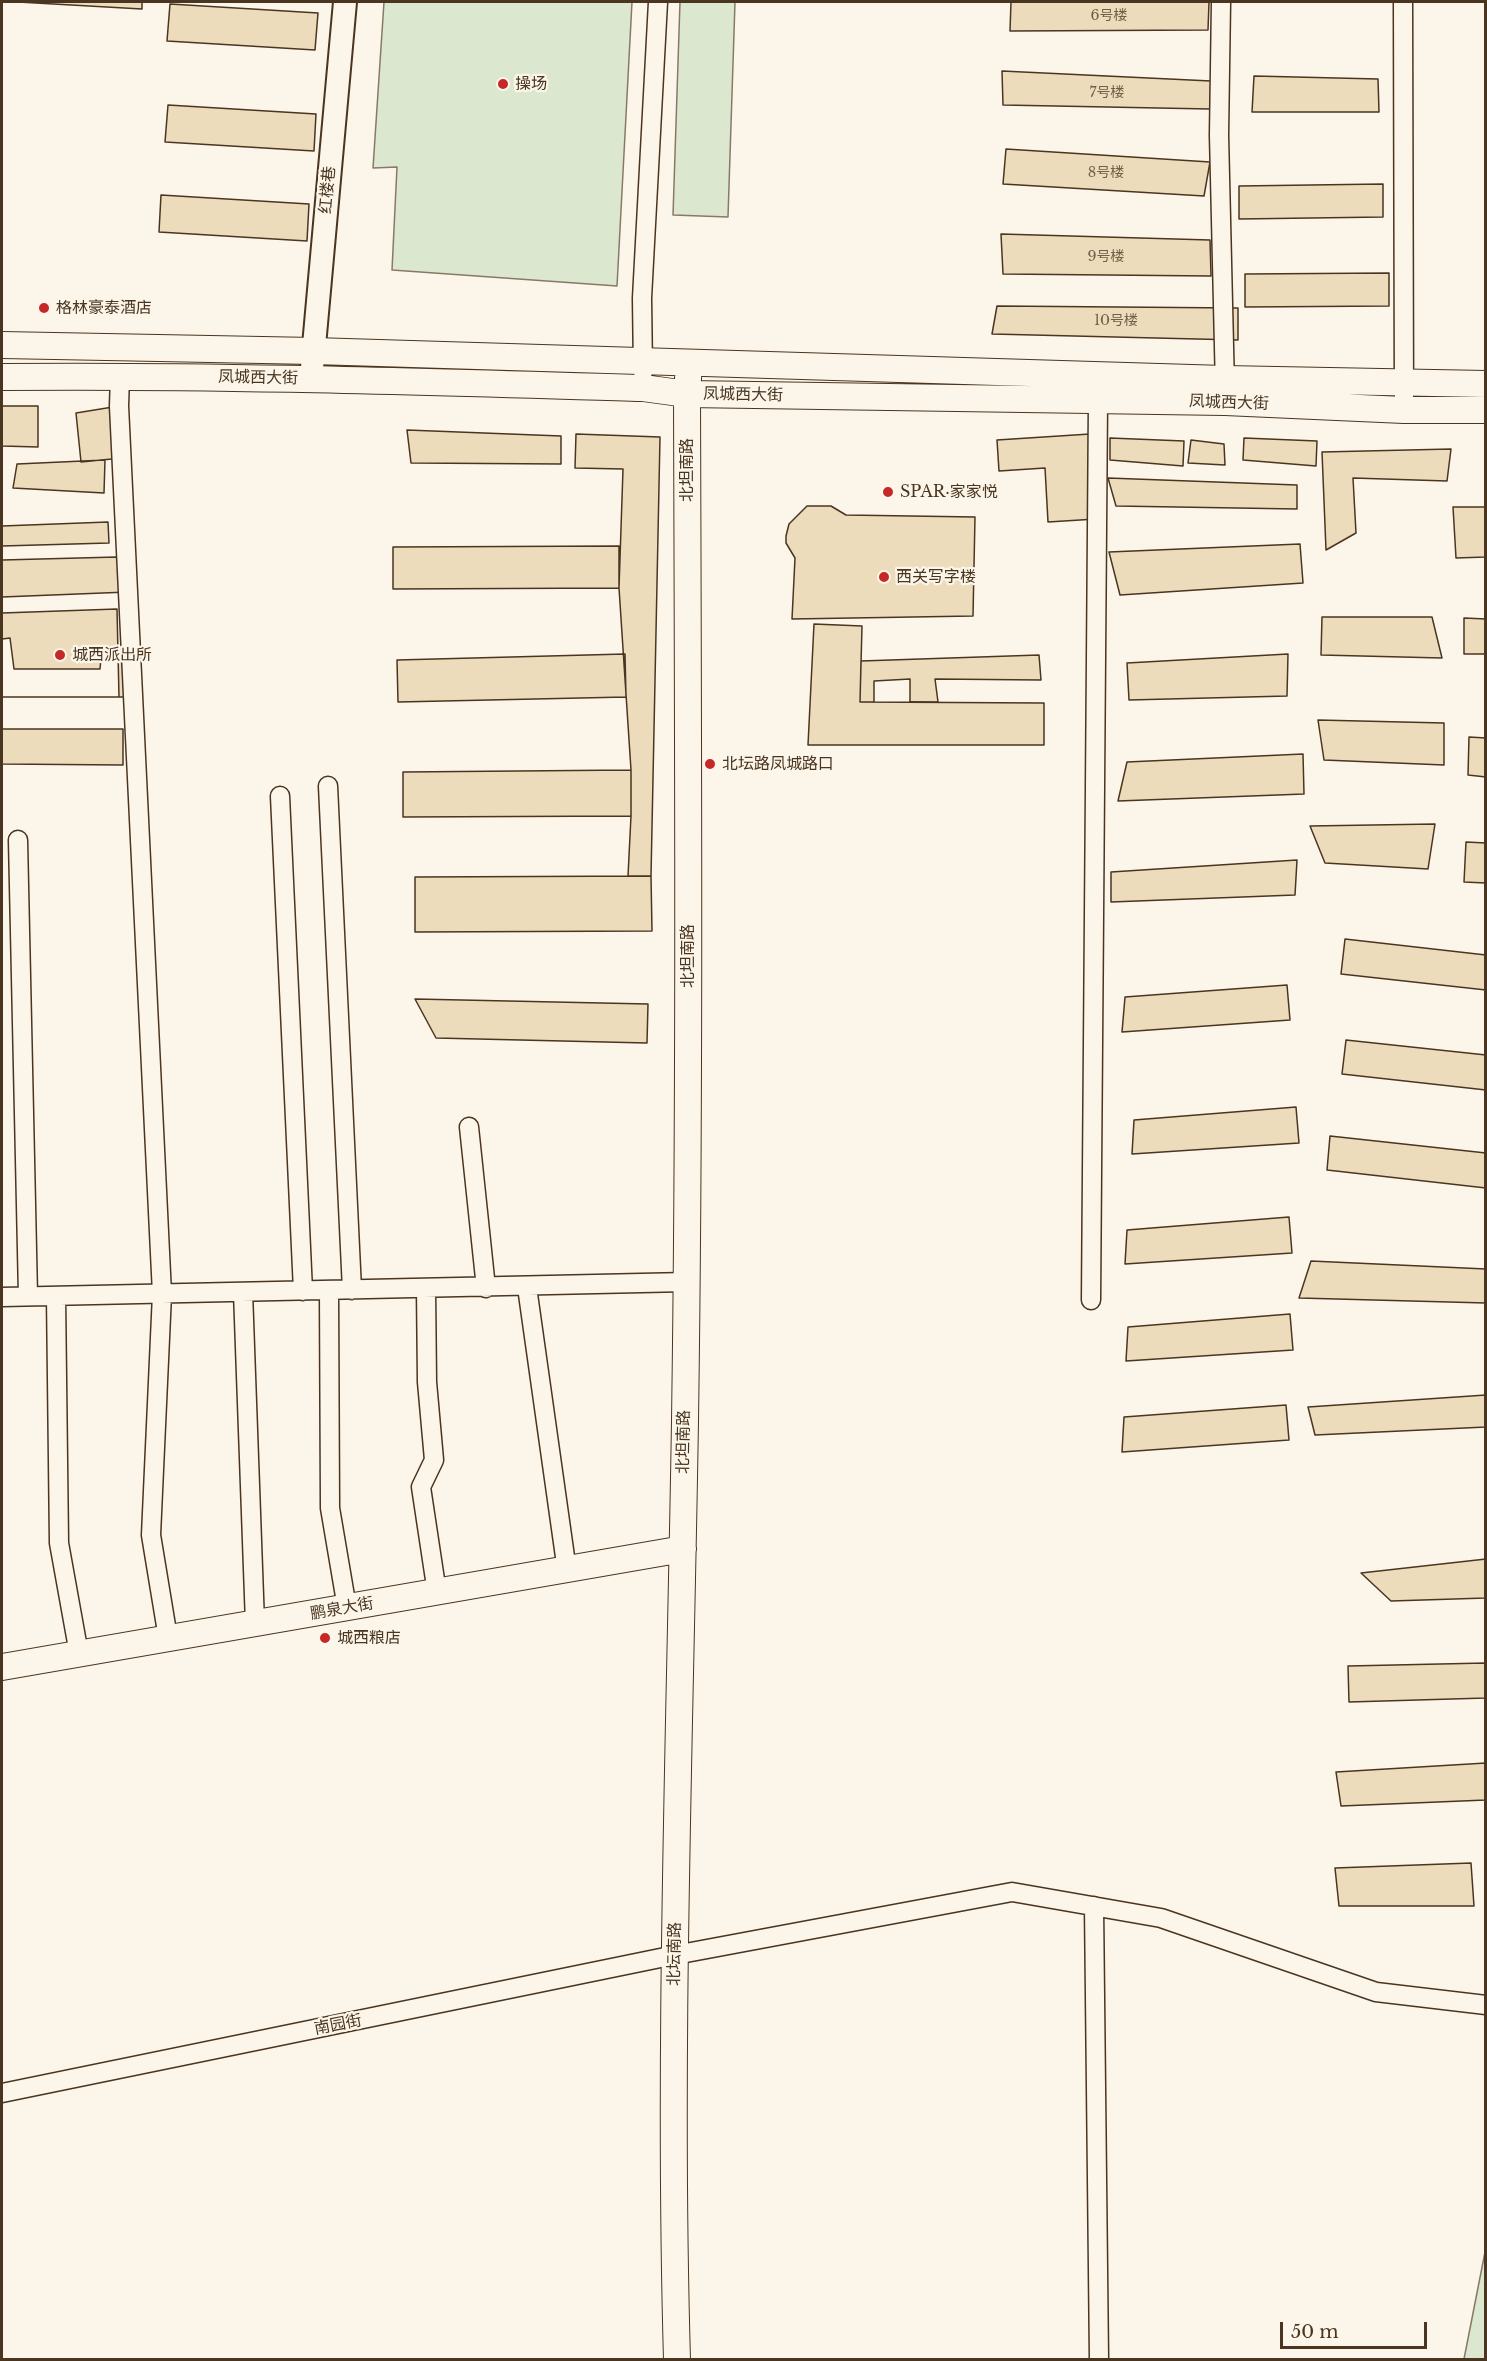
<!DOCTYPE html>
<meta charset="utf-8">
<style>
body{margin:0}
#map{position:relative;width:1487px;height:2361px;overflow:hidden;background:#fbf6e9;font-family:"Libre Baskerville",serif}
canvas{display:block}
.frame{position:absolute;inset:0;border:3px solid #4a3520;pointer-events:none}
.scale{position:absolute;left:1280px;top:2322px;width:147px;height:27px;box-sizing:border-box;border:3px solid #4a3520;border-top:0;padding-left:8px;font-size:18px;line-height:21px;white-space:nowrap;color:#4a3520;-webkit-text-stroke:4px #fbf6e9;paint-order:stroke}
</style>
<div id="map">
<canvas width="1487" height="2361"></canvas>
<div class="frame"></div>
<div class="scale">50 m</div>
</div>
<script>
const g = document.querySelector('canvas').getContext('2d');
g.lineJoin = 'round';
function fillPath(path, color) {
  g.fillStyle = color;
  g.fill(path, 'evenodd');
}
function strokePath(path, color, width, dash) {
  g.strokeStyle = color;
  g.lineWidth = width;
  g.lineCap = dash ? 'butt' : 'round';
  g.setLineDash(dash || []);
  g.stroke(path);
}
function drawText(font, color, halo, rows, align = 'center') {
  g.font = font + ' "Libre Baskerville","Noto Sans SC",serif';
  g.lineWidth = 4.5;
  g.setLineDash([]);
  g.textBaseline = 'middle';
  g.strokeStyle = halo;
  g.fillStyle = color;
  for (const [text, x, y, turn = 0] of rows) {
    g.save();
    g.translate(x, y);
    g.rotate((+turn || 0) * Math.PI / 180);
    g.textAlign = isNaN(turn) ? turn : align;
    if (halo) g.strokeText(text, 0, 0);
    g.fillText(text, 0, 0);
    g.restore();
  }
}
const green = new Path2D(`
 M384 2H632L617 286 392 270 397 167 373 168Z
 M680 2H735L728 217 673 215Z
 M1485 2252V2359H1464Z`);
const building = new Path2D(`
 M18 2H142V9Z
 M1011 2H1209L1208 30 1010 31Z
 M170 4 318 13 315 50 167 41Z
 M1002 71 1211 81 1210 109 1003 105Z
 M1254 76 1378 79 1379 112H1252Z
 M168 105 316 114 314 151 165 142Z
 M1006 149 1210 162 1204 196 1003 184Z
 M1383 184V217L1239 219V186Z
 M161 195 309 204 307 241 159 232Z
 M1001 234 1210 240 1211 276 1003 274Z
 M1389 273V306L1245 307V274Z
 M997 306 1238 308V340L992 334Z
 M2 406H38V447L2 446Z
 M119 406 122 458 81 462 76 413Z
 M407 430 561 436V464L411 463Z
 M576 434 660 437 651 876H628L631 816V770L619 588 623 469 575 468Z
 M1090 434 1096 519 1048 522 1045 468 999 471 997 440Z
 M1110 438 1184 441 1183 466 1110 460Z
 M1244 438 1317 441 1316 466 1243 460Z
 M1191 440 1224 444 1225 465 1188 463Z
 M1451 449 1447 481 1353 478 1356 533 1326 550 1322 452Z
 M105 460 104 493 13 488 17 464Z
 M1108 478 1297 485V509L1116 506Z
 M807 506H831L846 515 975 517 973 616 792 619 795 558 786 543V536L789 524Z
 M1453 507H1486V557L1456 558Z
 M108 522 109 543 2 546V526Z
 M1300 544 1303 583 1120 595 1109 552Z
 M619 546V588L393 589V547Z
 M117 557 128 592 2 597V560Z
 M117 609 119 697H2V613Z
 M1322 617H1432L1442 658 1321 655Z
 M1464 618 1486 619V654H1464Z
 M814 624 862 626 860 702 1044 703V745H808Z
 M10 638 14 669H100L102 649 131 650 133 697H2V639Z
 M625 654 626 697 398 702 397 660Z
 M1288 654 1287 696 1129 700 1127 663Z
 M1039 655 1041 680 935 679 938 702H910V679L874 681V702H860L861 661Z
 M1318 720 1444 723V765L1324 760Z
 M2 729H123V765L2 764Z
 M1469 737 1486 738V777L1468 775Z
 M1303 754 1304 794 1118 801 1127 762Z
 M631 770V816L403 817V772Z
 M1435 824 1428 869 1325 863 1310 826Z
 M1466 842 1486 843V883L1464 882Z
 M1297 860 1295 895 1111 902V872Z
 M651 876 652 931 415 932V877Z
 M1345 939 1486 955V990L1341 974Z
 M1287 985 1290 1020 1122 1032 1125 997Z
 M415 999 648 1004 647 1043 436 1038Z
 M1346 1040 1486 1055V1090L1342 1074Z
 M1296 1107 1299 1143 1132 1154 1134 1120Z
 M1330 1136 1486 1153V1188L1327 1170Z
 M1289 1217 1292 1253 1125 1264 1127 1230Z
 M1311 1261 1486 1269V1303L1299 1298Z
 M1290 1314 1293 1350 1126 1361 1128 1327Z
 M1486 1395V1427L1315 1435 1308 1407Z
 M1286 1405 1289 1440 1122 1452 1124 1417Z
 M1486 1559V1598L1391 1601 1361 1573Z
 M1486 1663V1698L1349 1702 1348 1666Z
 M1486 1763V1800L1341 1806 1336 1772Z
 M1471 1863 1474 1906H1339L1335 1868Z`);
const minor = new Path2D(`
 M1221 2 1219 135 1225 389
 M1403 2 1404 410
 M643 372 642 298 658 2
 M120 376 119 406 162 1294 151 1535 168 1638
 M328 786 352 1290
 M280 796 303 1291
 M18 840 28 1296
 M469 1127 486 1288
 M527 1287 567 1571
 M426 1289 427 1382 434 1460 421 1487 437 1593
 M329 1291 330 1508 347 1608
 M243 1292 255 1624
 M56 1296 59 1543 79 1654
 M2 1297 687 1282
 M1091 1300 1098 401
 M1094 1906 1099 2360
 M2 2093 675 1955 1012 1892 1161 1918 1376 1992 1486 2005`);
const tertiary = new Path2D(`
 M311 379 345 2`);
const secondary = new Path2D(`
 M2 345 314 351 1224 379 1486 384
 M2 377C215 375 429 382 643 388L687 394 1225 402 1404 410H1486
 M2 1667 683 1549
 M677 2360C668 2047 680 1734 685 1421 690 1079 688 736 687 394L689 363`);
const markers = [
 [503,84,6,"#c62828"],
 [44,308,6,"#c62828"],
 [888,492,6,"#c62828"],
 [884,577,6,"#c62828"],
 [60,655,6,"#c62828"],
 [710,764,6,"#c62828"],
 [325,1638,6,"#c62828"]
];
const numberNames = [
 ["6号楼",1109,16],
 ["7号楼",1107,93],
 ["8号楼",1106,173],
 ["9号楼",1106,257],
 ["10号楼",1116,321]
];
const poiNames = [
 ["操场",515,84],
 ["格林豪泰酒店",56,308],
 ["SPAR·家家悦",900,492],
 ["西关写字楼",896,577],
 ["城西派出所",72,655],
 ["北坛路凤城路口",722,764],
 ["城西粮店",337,1638]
];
const streetNames = [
 ["红楼巷",328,190,-85],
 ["凤城西大街",258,378,1],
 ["凤城西大街",743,395,1],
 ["凤城西大街",1229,403,2],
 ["北坦南路",687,470,-90],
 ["北坦南路",688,956,-90],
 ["北坦南路",684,1442,-89],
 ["鹏泉大街",342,1609,-10],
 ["北坛南路",675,1954,-89],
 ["南园街",338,2025,-11]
];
fillPath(green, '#dce7d0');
strokePath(green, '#887966', 1.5);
fillPath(building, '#ecdcbc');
strokePath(building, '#4a3520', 1.5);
strokePath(minor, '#4a3520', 21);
strokePath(tertiary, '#4a3520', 26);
strokePath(secondary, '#4a3520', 28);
strokePath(minor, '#fbf6e9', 18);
strokePath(tertiary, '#fbf6e9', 22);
strokePath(secondary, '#fbf6e9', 26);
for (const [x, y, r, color] of markers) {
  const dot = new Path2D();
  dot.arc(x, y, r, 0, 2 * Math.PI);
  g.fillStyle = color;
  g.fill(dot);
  strokePath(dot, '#fbf6e9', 2);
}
drawText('14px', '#725f47', null, numberNames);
drawText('16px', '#4a3520', '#fbf6e9', poiNames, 'left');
drawText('16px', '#4a3520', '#fbf6e9', streetNames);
</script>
